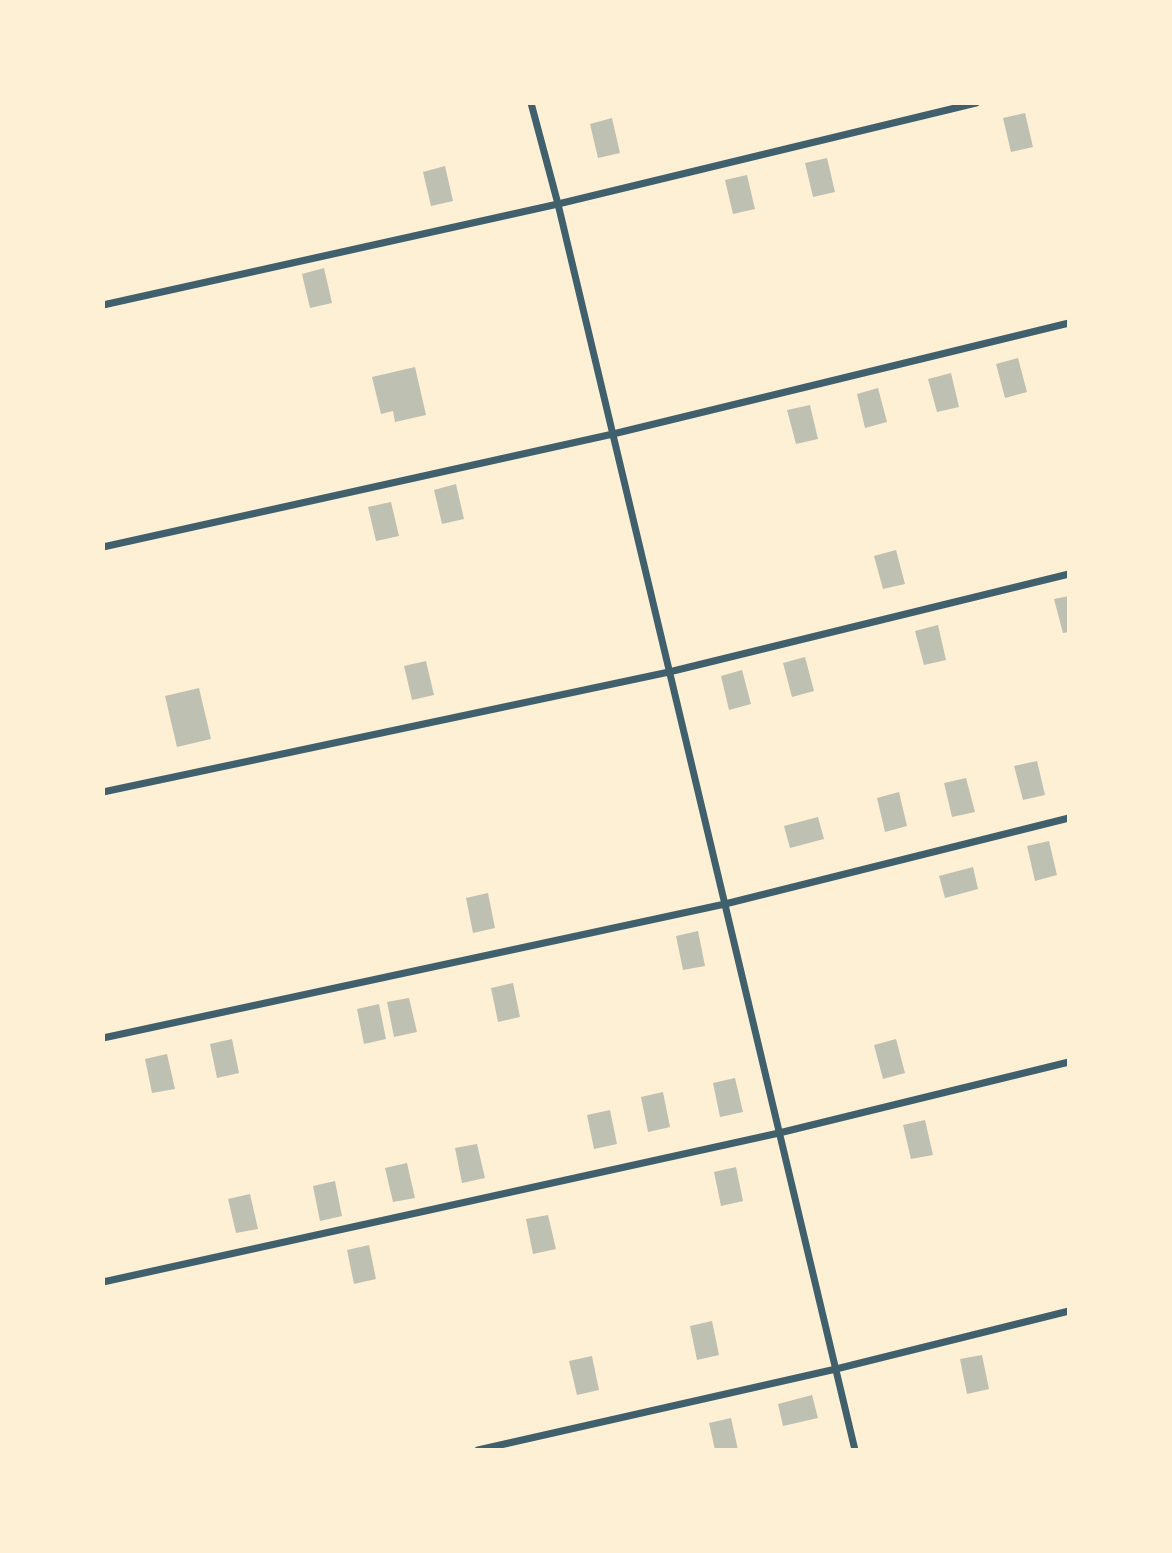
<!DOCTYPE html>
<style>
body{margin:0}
#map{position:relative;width:1172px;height:1553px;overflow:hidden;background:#fdf0d5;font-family:"Noto Sans",sans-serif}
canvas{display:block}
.frame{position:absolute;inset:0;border:105px solid #fdf0d5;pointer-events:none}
</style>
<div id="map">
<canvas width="1172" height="1553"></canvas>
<div class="frame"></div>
</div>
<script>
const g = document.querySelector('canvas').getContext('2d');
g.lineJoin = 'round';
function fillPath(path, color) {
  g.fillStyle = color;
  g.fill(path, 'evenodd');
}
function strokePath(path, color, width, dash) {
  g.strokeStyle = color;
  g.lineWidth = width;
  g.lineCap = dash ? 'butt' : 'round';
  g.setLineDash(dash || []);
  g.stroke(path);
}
const building = new Path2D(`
 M1025 113 1033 147 1011 152 1003 118Z
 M612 118 620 153 598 158 590 124Z
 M827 158 835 192 813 197 805 163Z
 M445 166 453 201 431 206 423 172Z
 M747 175 755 209 733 214 725 180Z
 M324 268 332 303 310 308 302 274Z
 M1018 358 1027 392 1005 398 996 364Z
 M415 367 426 415 395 422 393 411 381 414 372 377Z
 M951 373 959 407 937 412 928 379Z
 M878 388 887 422 865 428 857 394Z
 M810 405 818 439 796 444 787 410Z
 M456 484 464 519 442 524 434 490Z
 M391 502 399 536 376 541 368 507Z
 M896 550 905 584 883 589 874 556Z
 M1069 596V632L1063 633 1054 599Z
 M938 625 946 660 924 665 915 631Z
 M805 657 814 691 792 697 783 663Z
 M426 661 434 695 412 700 404 666Z
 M742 670 751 704 729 710 721 676Z
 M199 688 211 739 177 747 165 696Z
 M1037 761 1045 795 1023 800 1014 766Z
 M966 778 975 812 952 817 944 783Z
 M899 792 907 826 885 832 877 798Z
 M818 817 824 839 790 848 784 826Z
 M1049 841 1057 875 1035 881 1027 846Z
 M973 867 978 889 945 898 939 876Z
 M488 893 495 928 473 933 466 898Z
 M698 931 705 966 683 970 676 936Z
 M513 983 520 1017 498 1022 491 988Z
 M409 998 417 1032 394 1037 387 1002Z
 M379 1004 386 1039 364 1044 357 1009Z
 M232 1039 239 1073 217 1078 210 1044Z
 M896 1039 905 1073 883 1079 874 1045Z
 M167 1054 175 1089 152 1093 145 1059Z
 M735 1078 743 1112 720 1117 713 1083Z
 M663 1092 670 1127 648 1132 641 1097Z
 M610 1110 617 1144 594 1149 587 1115Z
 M925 1120 933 1155 911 1159 903 1125Z
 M477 1144 485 1178 462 1183 455 1148Z
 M407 1163 415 1198 393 1202 385 1168Z
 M736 1167 743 1201 721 1206 714 1172Z
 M335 1181 342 1216 320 1221 313 1186Z
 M250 1194 258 1229 236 1233 228 1199Z
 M548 1215 556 1249 533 1254 526 1219Z
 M369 1245 376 1279 354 1284 347 1250Z
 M712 1321 719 1355 697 1360 690 1326Z
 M982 1355 989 1389 967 1394 960 1359Z
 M592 1356 599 1390 577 1395 569 1361Z
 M812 1395 818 1418 783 1426 778 1404Z
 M731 1418 738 1450H715L709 1423Z`);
const minor = new Path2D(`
 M531 103 558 204 855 1450
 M103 305 558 204 976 103
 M103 547 613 434 1069 323
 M103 792 669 672 1069 574
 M103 1038 725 904 1069 818
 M103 1282 779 1133 1069 1062
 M478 1450 836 1369 1069 1311`);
fillPath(building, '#bec0b2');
strokePath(minor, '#3f606c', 7);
</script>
